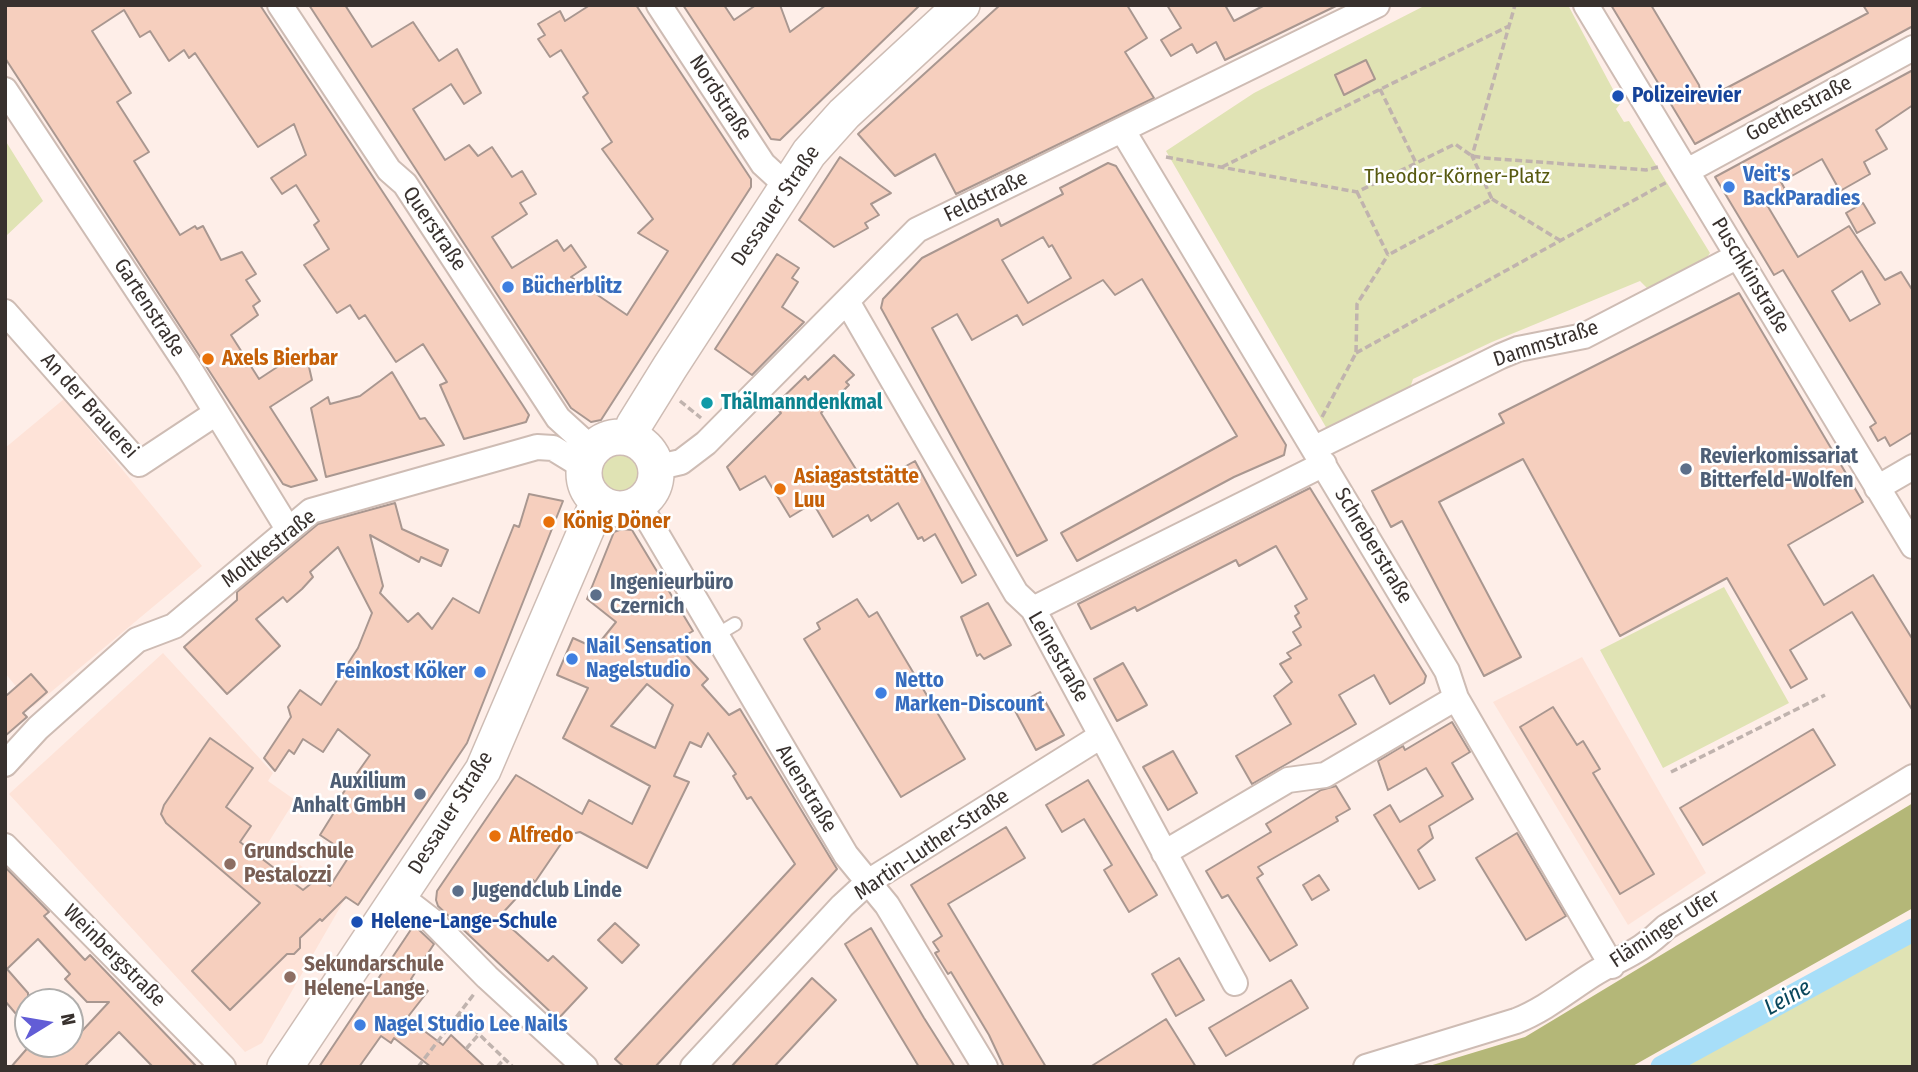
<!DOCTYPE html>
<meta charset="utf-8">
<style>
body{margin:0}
#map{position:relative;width:1918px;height:1072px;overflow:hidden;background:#feeee8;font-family:"Fira Sans Condensed",sans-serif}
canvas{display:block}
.frame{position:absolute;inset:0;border:7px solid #38312e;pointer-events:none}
.north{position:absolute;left:14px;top:988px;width:70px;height:70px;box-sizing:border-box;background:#fff;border:2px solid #afadab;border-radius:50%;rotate:79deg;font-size:19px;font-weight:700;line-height:28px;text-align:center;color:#38312e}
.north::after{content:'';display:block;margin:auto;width:24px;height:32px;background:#625dd6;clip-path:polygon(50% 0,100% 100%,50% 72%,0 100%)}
</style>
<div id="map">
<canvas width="1918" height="1072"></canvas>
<div class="frame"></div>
<div class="north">N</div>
</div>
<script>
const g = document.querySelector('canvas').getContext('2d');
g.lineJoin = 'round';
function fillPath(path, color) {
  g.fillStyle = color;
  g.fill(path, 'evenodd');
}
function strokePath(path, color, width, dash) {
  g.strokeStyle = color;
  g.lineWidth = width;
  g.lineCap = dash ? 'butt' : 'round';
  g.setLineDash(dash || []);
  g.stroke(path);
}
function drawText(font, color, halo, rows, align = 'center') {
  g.font = font + ' "Fira Sans Condensed",sans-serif';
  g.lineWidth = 5;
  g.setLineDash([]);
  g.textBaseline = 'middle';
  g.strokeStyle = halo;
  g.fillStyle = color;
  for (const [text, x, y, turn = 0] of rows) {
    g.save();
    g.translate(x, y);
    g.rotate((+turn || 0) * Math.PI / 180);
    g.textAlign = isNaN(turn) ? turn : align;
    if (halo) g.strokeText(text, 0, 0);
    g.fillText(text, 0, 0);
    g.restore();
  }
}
const built = new Path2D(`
 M64 399 202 566 33 707 5 673V448Z
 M163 653 273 773 268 781 295 800 268 843 346 897 262 1043 245 1052 9 794Z
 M1582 657 1706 873 1628 925 1493 702Z`);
const green = new Path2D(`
 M1426 5H1568L1617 97 1620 104 1616 109 1624 122 1629 121 1710 253 1700 267 1651 292 1640 281 1492 342 1413 379 1409 391 1327 429 1166 151 1254 93Z
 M5 140 43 201 5 237Z
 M595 472a25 25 0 1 1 50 0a25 25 0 1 1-50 0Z
 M1724 587 1789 703 1663 768 1600 650Z
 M1913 926V1067H1662L1908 929Z`);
const forest = new Path2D(`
 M1913 803V908L1631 1067H1426L1525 1037Z`);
const canal = new Path2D(`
 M1662 1067 1913 930`);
const building = new Path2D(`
 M5 5H260L522 404 529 415 526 422 464 439 440 385 447 382 423 344 396 362 365 315 359 319 350 305 337 313 304 265 329 249 314 225 319 221 296 185 282 194 271 178 306 155 294 124 258 147 195 53 189 58 184 50 169 61 150 31 140 37 124 10 92 31 131 93 117 102 149 152 134 161 180 235 195 226 197 229 203 226 221 260 242 252 256 274 246 280 260 301 253 306 258 315 231 335 259 379 300 352 309 367 312 380 270 407 317 480 291 487 283 484 5 58Z
 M309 5H345L372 47 413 22 439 61 457 49 481 93 464 104 451 84 413 109 445 160 469 145 478 156 492 147 512 177 522 171 536 194 520 203 527 214 492 237 512 268 557 240 564 251 571 245 586 267 571 277 627 315 668 251 638 233 653 219 602 149 612 142 583 97 588 93 561 50 550 57 538 39 545 35 538 24 560 11 565 21 590 5H636L751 179V187L601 420 591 422 571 408Z
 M683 5H724L734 20 756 5H780L790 32 826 5H920L780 140 771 139Z
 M1000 5H1127L1147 38 1125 52 1154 98 956 194 935 154 895 176 858 134Z
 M1167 5H1225L1234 21 1265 5H1338L1225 60 1216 42 1197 53 1192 44 1171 56 1161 40 1181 28Z
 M1611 5H1651L1699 85 1702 101 1868 13 1863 5H1913V26L1695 144Z
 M1366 60 1375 79 1344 95 1335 75Z
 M1913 70V105L1876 130 1887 149 1864 162 1870 174 1840 191 1822 159 1781 182 1787 193 1767 205 1798 257 1849 226 1885 280 1901 272 1913 291V432L1890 446 1885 437 1878 441 1870 427 1876 423 1783 270 1774 275 1715 177ZM1862 271 1880 304 1850 321 1832 291Z
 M840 157 891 193 871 204 879 215 865 223 868 228 834 247 799 220Z
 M1108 163 1116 166 1286 445 1284 455 1234 477 1077 561 1061 533 1237 436 1142 279 1115 295 1103 280 1023 325 1017 315 972 340 957 314 932 328 1047 540 1017 556 881 308 883 299 922 258 998 219 1001 226 1063 194 1060 188ZM1043 237 1049 247 1052 245 1071 278 1028 303 1002 260Z
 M1863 203 1875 223 1857 233 1846 213Z
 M777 254 799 268 792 278 798 282 782 307 804 322 752 375 715 349Z
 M1739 293 1863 502 1788 545 1824 605 1873 575 1913 640V711L1852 612 1790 650 1807 679 1791 688 1727 578 1620 636 1523 459 1439 502 1521 657 1484 676 1402 521 1391 527 1372 491 1504 423 1499 414Z
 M834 355 854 375 846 382 849 385 821 413 862 479 875 471 881 480 915 461 976 575 962 583 935 534 924 541 922 537 918 539 898 503 871 521 868 515 833 537 813 503 790 517 765 476 740 490 727 467 781 413 774 406 805 376 808 380Z
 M392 372 420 419 425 418 444 445 326 477 311 408 328 397 330 404 360 396Z
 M1310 488 1426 676 1424 683 1390 704 1374 675 1339 695 1356 724 1252 784 1236 756 1291 724 1274 696 1292 682 1280 664 1291 658 1287 653 1301 645 1293 632 1301 627 1295 616 1299 613 1295 606 1307 599 1276 546 1239 566 1236 560 1137 611 1135 607 1091 629 1078 604Z
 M529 494 563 501 467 743 358 905 346 897 322 921 320 919 300 938V948L294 954H287L230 1010 192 971 260 903 166 823 161 814 164 805 210 738 253 768 226 807 251 826 240 842 303 890 318 878 330 886 350 855 320 835 343 798 341 796 370 755 338 729 323 752 303 739 294 754 289 750 275 771 264 758 291 717 288 707 300 690 321 705 358 648 372 613 338 547 310 572 313 577 302 589 287 602 283 597 256 619 280 646 227 694 184 647 237 600V592L318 524 395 503 402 529 448 550 441 566 421 557 419 562 370 535 383 586 380 593 408 622 418 613 432 629 453 598 479 613 514 525 519 527Z
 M622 529 632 530 693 631 674 642 708 679 702 685 729 715 740 709 837 869 655 1067H624L615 1059 795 864 751 797 747 799 733 776 736 774 708 733 701 747 690 742 674 776 689 782 647 868 580 832 567 835 535 882 533 880 499 917 548 961 553 956 587 988 558 1019 438 906 436 900 437 891 516 775 582 814 589 800 632 824 650 786 563 738 588 688 557 675 573 638 595 648 616 622 587 599 614 532ZM647 684 673 705 655 748 611 726Z
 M857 599 869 617 877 612 965 759 901 797 804 639 820 629 817 623Z
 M988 603 1011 645 984 659 980 654 977 656 961 617Z
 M1123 663 1147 705 1117 721 1094 679Z
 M31 674 47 692 23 713 27 717 5 736V693L7 695Z
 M1040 692 1064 735 1036 750 1013 707Z
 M1553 707 1577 745 1583 741 1600 769 1593 773 1654 874 1620 894 1520 727Z
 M1452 722 1470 752 1452 763 1473 799 1429 826 1433 838 1418 850 1435 880 1419 889 1374 815 1390 805 1400 822 1443 796 1426 768 1388 790 1378 761 1403 746 1405 750Z
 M1813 729 1835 765 1703 845 1680 808Z
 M1173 751 1197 793 1168 810 1143 767Z
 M1088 780 1157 895 1129 912 1104 870 1112 865 1084 819 1062 832 1046 805Z
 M1336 786 1350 809 1336 817 1338 821 1258 867 1263 874 1257 878 1297 945 1270 961 1228 895 1222 898 1206 871 1271 832 1266 824 1321 790Z
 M1006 827 1025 858 948 904 1046 1067H1004L989 1035 951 972 948 974 935 953 939 951 933 942 942 936 911 885Z
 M1517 833 1566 916 1526 940 1476 858Z
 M5 867 49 912 44 916 85 960 90 955 197 1067H153L119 1032 84 1067H11L31 1044H70L109 1002H87L65 979 70 974 38 939 7 969 28 993V1028L5 1001Z
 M1319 875 1329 890 1312 900 1303 885Z
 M615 923 639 945 622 963 598 940Z
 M412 928H417L434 944 411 979 428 991 407 1018 443 1045 451 1035 485 1067H431L394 1038 391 1043 381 1036 359 1067H319Z
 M871 928 924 1018 955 1067H919L896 1029 845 944Z
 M1179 958 1204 1000 1176 1016 1152 974Z
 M812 978 836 1000 774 1067H731Z
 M1291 980 1308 1008 1226 1056 1209 1028Z
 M1166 1019 1196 1067H1090Z`);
const path = new Path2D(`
 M1380 89 1416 163
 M1166 157 1357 192 1455 144 1472 156 1485 158 1646 170 1658 167
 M1222 167 1509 26
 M1357 192 1388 255 1492 199 1472 156 1515 5
 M1492 199 1561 241
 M1356 353 1667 182
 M680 401 701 418
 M1322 417 1356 353 1357 304 1388 255
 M1671 772 1825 695
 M458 1014 513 1067
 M466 1049 479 1034
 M418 1067 474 994
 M497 1067 505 1058`);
const lane = new Path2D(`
 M715 636 735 624`);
const street = new Path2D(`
 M280 5 389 170 405 184 558 418 592 449
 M659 5 763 164 787 186
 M1586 5 1913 546
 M5 90 189 368 288 529
 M1123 131 1447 671 1456 698 1612 966
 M1687 171 1913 48
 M848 303 1016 593 1033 609 1235 983
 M5 312 139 464 216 413
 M1315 448 1501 356 1518 349 1584 336 1738 256
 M655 468 681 462 706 443 917 230 1377 5
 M1877 488 1913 467
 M639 504 846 855 887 905 985 1067
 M1033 609 1324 464
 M5 764 38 728 137 640 174 626 311 511 537 447 553 448 584 467
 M5 846 223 1067
 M1164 853 1288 780 1325 775 1456 698
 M400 896 431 920 487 977 585 1067
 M693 1067 842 906 868 882 1101 736
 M1366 1067 1516 1021C1544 1010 1567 991 1592 975 1621 957 1640 953 1666 927L1913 777`);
const secondary = new Path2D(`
 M584 473a36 36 0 1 1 72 0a36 36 0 1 1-72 0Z
 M630 438 634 425 670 367 809 153 844 114 962 5
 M285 1067 483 770 598 502`);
const markers = [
 [1618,96,7,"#1a4fb4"],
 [1729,187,7,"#3f7fe0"],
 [508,287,7,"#3f7fe0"],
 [208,359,7,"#e8710a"],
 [707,403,7,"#0f9aa8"],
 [1686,469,7,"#5c6f8a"],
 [780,489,7,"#e8710a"],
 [549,522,7,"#e8710a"],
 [596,595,7,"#5c6f8a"],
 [572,659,7,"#3f7fe0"],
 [480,672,7,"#3f7fe0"],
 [881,693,7,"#3f7fe0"],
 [420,794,7,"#5c6f8a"],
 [495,836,7,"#e8710a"],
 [230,864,7,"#8d6e63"],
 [458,891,7,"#5c6f8a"],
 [357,922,7,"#1a4fb4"],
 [290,977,7,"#8d6e63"],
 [360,1025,7,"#3f7fe0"]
];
const transitNames = [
 ["Polizeirevier",1632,96],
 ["Helene-Lange-Schule",371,922]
];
const streetNames = [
 ["Nordstraße",720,98,57],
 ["Goethestraße",1799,109,-28],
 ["Feldstraße",986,197,-26],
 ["Dessauer Straße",776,206,-56],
 ["Querstraße",434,229,56],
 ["Puschkinstraße",1750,276,59],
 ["Gartenstraße",149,308,57],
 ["Dammstraße",1546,344,-18],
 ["An der Brauerei",89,406,48],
 ["Schreberstraße",1373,546,59],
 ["Moltkestraße",269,549,-38],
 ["Leinestraße",1058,657,60],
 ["Auenstraße",806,789,59],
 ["Dessauer Straße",451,813,-58],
 ["Martin-Luther-Straße",932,845,-34],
 ["Fläminger Ufer",1665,929,-33],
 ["Weinbergstraße",114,956,45]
];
const shopNames = [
 ["Veit's",1743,175],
 ["BackParadies",1743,199],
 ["Bücherblitz",522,287],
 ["Nail Sensation",586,647],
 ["Nagelstudio",586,671],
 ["Feinkost Köker",466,672,"right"],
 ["Netto",895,681],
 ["Marken-Discount",895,705],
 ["Nagel Studio Lee Nails",374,1025]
];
const parkNames = [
 ["Theodor-Körner-Platz",1457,177]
];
const foodNames = [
 ["Axels Bierbar",222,359],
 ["Asiagaststätte",794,477],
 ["Luu",794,501],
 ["König Döner",563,522],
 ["Alfredo",509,836]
];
const cultureNames = [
 ["Thälmanndenkmal",721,403]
];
const serviceNames = [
 ["Revierkomissariat",1700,457],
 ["Bitterfeld-Wolfen",1700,481],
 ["Ingenieurbüro",610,583],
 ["Czernich",610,607],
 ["Auxilium",406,782,"right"],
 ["Anhalt GmbH",406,806,"right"],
 ["Jugendclub Linde",472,891]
];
const educationNames = [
 ["Grundschule",244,852],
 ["Pestalozzi",244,876],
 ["Sekundarschule",304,965],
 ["Helene-Lange",304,989]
];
const waterNames = [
 ["Leine",1788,998,-29]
];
fillPath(built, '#fee3d8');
fillPath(green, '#e0e3b4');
fillPath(forest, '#b4b778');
strokePath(canal, '#a7def8', 23);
fillPath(building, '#f6cfbe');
strokePath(building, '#a99790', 2);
strokePath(lane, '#cebcb4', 16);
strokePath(street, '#cebcb4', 28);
strokePath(secondary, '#cebcb4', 38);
strokePath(path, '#c0b3ae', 3.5, [7, 3.5]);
strokePath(lane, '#fff', 12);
strokePath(street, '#fff', 24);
strokePath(secondary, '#fff', 35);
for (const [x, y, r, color] of markers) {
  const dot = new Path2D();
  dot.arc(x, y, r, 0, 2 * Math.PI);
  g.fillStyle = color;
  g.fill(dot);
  strokePath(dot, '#fff', 2.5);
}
drawText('bold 21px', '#164399', '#fff', transitNames, 'left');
drawText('21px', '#38312e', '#fff', streetNames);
drawText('bold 21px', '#366cbe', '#fff', shopNames, 'left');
drawText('21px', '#585a11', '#fff', parkNames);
drawText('bold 21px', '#c56008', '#fff', foodNames, 'left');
drawText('bold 21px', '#0d838f', '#fff', cultureNames, 'left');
drawText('bold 21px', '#4e5e75', '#fff', serviceNames, 'left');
drawText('bold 21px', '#785e54', '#fff', educationNames, 'left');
drawText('italic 23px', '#0a475d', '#fff', waterNames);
</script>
